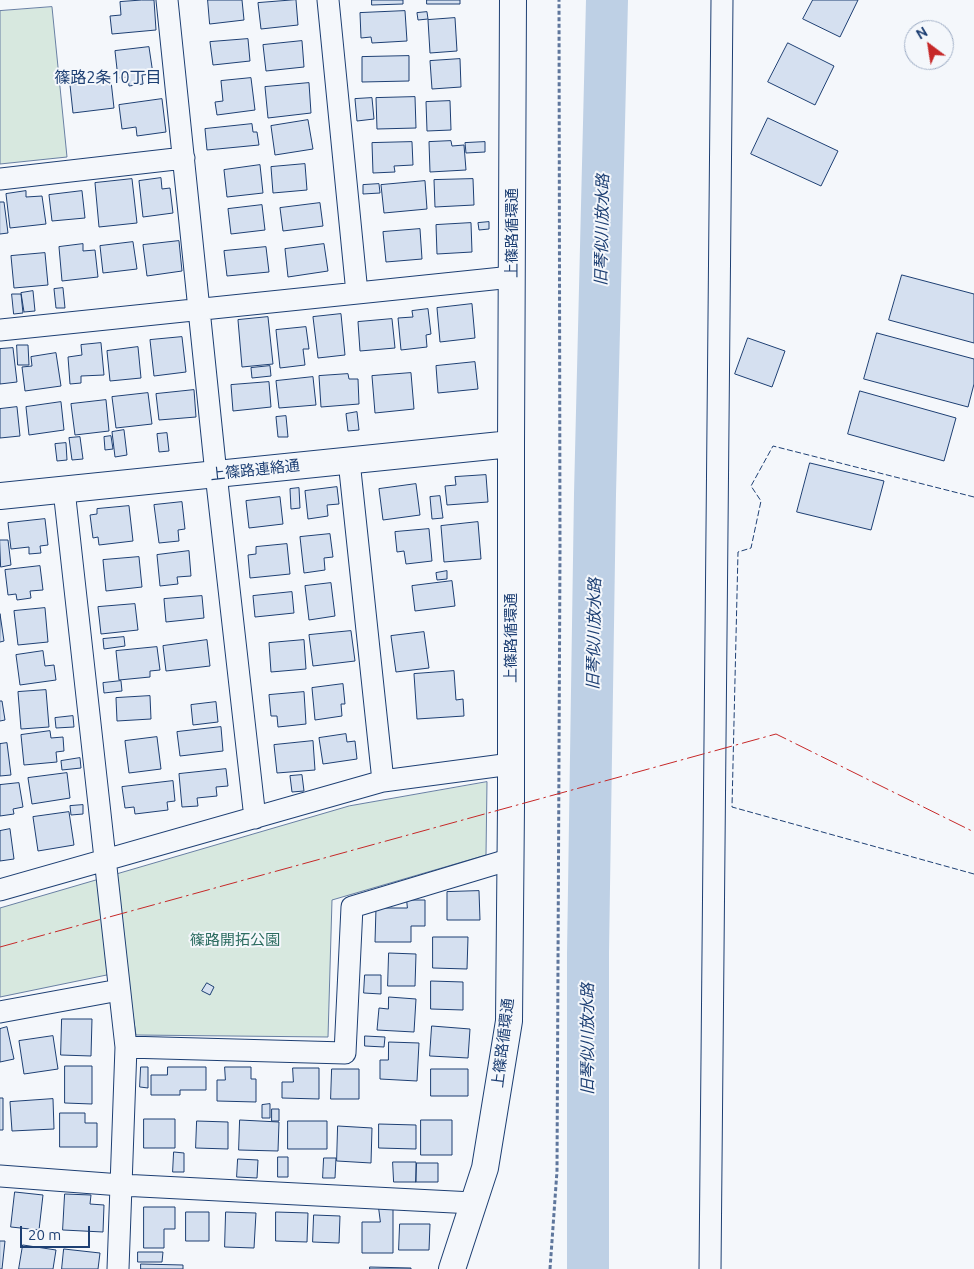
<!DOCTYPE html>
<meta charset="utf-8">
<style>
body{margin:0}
#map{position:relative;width:974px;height:1269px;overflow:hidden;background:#f4f7fb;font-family:Ubuntu,sans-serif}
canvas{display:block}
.north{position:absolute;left:904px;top:20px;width:50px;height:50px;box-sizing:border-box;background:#f4f7fb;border:1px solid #9eadc5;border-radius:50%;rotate:329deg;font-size:14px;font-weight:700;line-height:20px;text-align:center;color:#1d3f73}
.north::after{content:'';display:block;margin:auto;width:18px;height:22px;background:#c62828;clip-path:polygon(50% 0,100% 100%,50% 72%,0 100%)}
.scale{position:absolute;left:20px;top:1226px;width:70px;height:22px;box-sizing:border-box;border:2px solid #1d3f73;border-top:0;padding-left:6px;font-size:15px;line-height:18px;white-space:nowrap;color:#1d3f73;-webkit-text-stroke:4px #f4f7fb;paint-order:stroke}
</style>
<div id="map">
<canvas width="974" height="1269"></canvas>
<div class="north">N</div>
<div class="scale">20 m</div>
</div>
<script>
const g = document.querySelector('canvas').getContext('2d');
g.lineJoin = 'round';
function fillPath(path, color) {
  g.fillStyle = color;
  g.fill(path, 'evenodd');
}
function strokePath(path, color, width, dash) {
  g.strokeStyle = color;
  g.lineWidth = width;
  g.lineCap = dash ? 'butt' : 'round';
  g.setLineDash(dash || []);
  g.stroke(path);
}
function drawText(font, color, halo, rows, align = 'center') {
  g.font = font + ' Ubuntu,"Noto Sans JP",sans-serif';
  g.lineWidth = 4;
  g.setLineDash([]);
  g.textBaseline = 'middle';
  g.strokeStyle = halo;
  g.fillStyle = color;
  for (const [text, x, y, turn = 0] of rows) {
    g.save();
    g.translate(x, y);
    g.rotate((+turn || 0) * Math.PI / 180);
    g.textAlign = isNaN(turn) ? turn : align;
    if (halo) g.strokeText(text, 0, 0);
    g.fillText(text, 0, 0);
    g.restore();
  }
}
const green = new Path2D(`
 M52 7 67 157 0 164V11Z
 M487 782 486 855 332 900 328 1037 136 1035 126 971 0 997V908L349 806Z`);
const river = new Path2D(`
 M588 1269V953L595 494 607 0`);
const building = new Path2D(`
 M142 0H154L156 30 112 34 110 16 121 15 120 2Z
 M208 0H242L244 20 210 24Z
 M296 0 298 25 261 29 258 3Z
 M372 0H403V4L372 5Z
 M427 0H460V4H427Z
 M813 0H858L840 37 803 19Z
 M405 11 407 41 372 43 371 37 361 38 360 13Z
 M427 12 428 19 418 20 417 13Z
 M455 18 457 51 430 53 428 20Z
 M248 39 250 61 213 65 210 42Z
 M302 41 304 67 266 71 263 45Z
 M788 43 834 66 815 105 768 82Z
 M149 47 153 74 142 75 143 84 129 86 128 77 118 78 115 51Z
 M409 56V81L362 82V57Z
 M460 59 461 87 432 89 430 61Z
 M251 78 255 110 217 115 215 102 223 101 221 81Z
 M111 81 114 108 73 113 70 85Z
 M309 83 311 113 268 118 265 87Z
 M415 97 416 128 377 129 376 98Z
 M372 98 374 119 357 121 355 99Z
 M162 99 166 132 137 136 136 127 122 129 119 105Z
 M450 101 451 130 427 131 426 102Z
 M768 118 838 151 821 186 751 154Z
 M308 120 313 149 275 155 271 126Z
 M252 124 253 132H257L259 145 207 150 205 129Z
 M451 141 452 146 464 145 466 170 430 172 429 142Z
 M412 142 413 165 394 166 395 172 373 173 372 143Z
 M485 142V152L466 153 465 143Z
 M305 164 307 190 273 193 271 167Z
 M260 165 263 193 227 197 224 170Z
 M161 178 162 189 170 188 173 213 143 217 139 181Z
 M132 179 137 223 99 227 95 183Z
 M473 179 474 205 435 207 434 180Z
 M425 181 427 209 384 213 381 185Z
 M379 184 380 193 363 194V185Z
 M26 191V197L42 196 46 224 10 228 6 194Z
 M82 191 85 218 52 221 49 195Z
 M0 202H4L8 233 0 234Z
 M320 203 323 226 283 231 280 208Z
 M262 205 265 230 231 234 228 209Z
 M489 222V229L479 230 478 223Z
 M471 223 472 252 437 254 436 225Z
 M420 229 422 259 386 262 383 232Z
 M179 241 182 271 147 276 143 245Z
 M133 242 137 269 103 273 100 246Z
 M83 244V251L95 250 98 277 62 281 59 247Z
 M324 244 328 271 288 277 285 249Z
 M266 247 269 272 227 276 224 251Z
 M45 253 48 285 14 288 11 256Z
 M902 275 974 294V343L889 320Z
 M63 288 65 308H56L54 289Z
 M33 291 35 311 24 312 21 293Z
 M12 294H21L23 313 14 314Z
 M472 304 475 338 440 342 437 308Z
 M428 309 431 334 426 335 427 347 401 350 398 318 413 317 412 311Z
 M341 314 345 355 318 358 313 317Z
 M268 317 273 364 242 367 238 320Z
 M392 319 395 348 360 351 358 322Z
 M306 327 309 349H303L305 365 280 368 276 330Z
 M877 333 974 359V384L968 407 864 379Z
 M182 337 186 372 154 376 150 340Z
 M748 338 785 351 772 387 735 374Z
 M101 343 104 375 81 376V383L70 384 68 357 82 355 81 345Z
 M17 345H28L29 365H18Z
 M138 347 141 378 110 381 107 351Z
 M13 348 17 382 0 384V349Z
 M56 353 61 386 25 391 22 367 32 366 31 357Z
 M475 362 478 389 438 393 436 366Z
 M270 366 271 376 252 378 251 368Z
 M411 373 414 409 375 413 372 376Z
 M348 374 349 379H358L359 404 321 407 319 376Z
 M313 377 316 405 279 408 276 381Z
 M269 382 271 407 233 411 231 385Z
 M194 390 196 417 159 420 156 394Z
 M860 391 956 418 944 461 848 434Z
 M148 393 152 424 116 428 112 397Z
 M106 400 109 431 75 435 71 404Z
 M61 402 64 430 29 435 26 407Z
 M17 407 20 436 0 438V409Z
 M357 412 359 430 348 431 346 414Z
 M286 416 288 437H278L276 417Z
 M124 430 127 455 115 457 112 432Z
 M167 433 169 451 159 452 157 434Z
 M111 436 113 449 105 450 104 437Z
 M80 437 83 459 72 460 69 438Z
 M66 443 67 460 57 461 55 444Z
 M810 463 884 481 871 530 797 512Z
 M486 475 488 502 447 505 445 486 456 485 455 477Z
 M416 484 420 515 383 520 379 489Z
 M337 487 339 504 327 505 328 516 308 519 305 491Z
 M299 488 300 508 291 509 290 489Z
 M440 496 443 518 432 519 430 497Z
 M280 497 283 524 249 528 246 501Z
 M182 502 185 529 178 530 179 541 159 543 154 505Z
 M129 506 133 541 99 545 98 537 93 538 90 515 97 514V509Z
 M45 519 48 545 40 546 41 553 29 554V547L11 549 8 523Z
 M478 522 481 559 444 562 441 526Z
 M429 529 432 561 406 564 404 551 397 552 395 532Z
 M330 534 333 557 324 558 325 570 304 573 300 537Z
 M0 540H8L11 565 1 567Z
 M287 544 290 574 250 578 248 555 256 554V547Z
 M189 551 191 576 177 577 178 584 160 586 157 555Z
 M139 557 142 587 106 591 103 560Z
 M40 566 43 590 30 591 31 598 17 600 16 594 8 595 5 570Z
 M447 571V579L437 580 436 573Z
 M452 581 455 606 415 611 412 586Z
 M331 583 335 616 309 620 305 586Z
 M292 592 294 613 255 617 253 596Z
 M202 596 204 618 166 622 164 599Z
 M135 604 138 630 101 634 98 607Z
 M45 608 48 642 18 645 14 611Z
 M0 614 4 641 0 642Z
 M351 631 355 661 313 666 309 635Z
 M424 632 429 668 396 672 391 636Z
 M124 637 125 646 104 649 103 639Z
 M207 640 210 666 166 671 163 646Z
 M304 640 306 669 271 672 269 643Z
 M157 647 160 670 150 671V677L119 680 116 651Z
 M43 651 45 666 54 665 56 680 20 685 16 655Z
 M454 671 456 700 463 699 464 716 417 719 414 674Z
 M121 681 122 691 104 693 103 683Z
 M343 684 345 704H341L342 716 315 720 312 688Z
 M46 690 49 727 21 729 18 692Z
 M304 692 306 724 278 727 277 716H271L269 695Z
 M150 696 151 719 117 721 116 698Z
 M0 701H2L5 720 0 721Z
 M216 702 218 722 193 725 191 705Z
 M73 716 74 727 56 728 55 718Z
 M221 727 223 751 180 756 177 732Z
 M50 731 51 738 63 737 64 751 56 752 57 762 24 765 21 735Z
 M346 734 347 742 355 741 357 759 323 764 319 738Z
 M157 737 161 769 129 773 125 741Z
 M313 741 315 770 277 773 274 745Z
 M7 743 11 775 0 776V744Z
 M80 758 81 768 62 770 61 761Z
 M226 769 228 786 216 787 217 796 197 798 198 806 182 807 179 774Z
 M67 773 70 798 32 804 28 778Z
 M302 775 304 791 292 792 290 776Z
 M173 781 175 801 167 802 168 810 135 814 134 807 125 808 122 787Z
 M19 783 23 807 13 809 14 814 0 816V785Z
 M83 805V814L71 815 70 806Z
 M69 812 74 845 38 851 33 817Z
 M10 829 14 859 0 861V831Z
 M479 891 480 920H447V892Z
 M407 900H425V926H411V942H375L376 908H407Z
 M433 937H468L467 969 433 968Z
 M389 953 416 954 415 986H388Z
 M365 975H381V994L364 993Z
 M431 981 463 982V1010L431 1009Z
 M207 983 214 987 210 995 202 991Z
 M389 997 416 999 414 1032 377 1030 379 1008 388 1009Z
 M62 1019H92L91 1056 61 1055Z
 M432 1026 470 1029 468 1058 430 1056Z
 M7 1027 14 1059 0 1062V1029Z
 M53 1036 58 1069 24 1074 19 1041Z
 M365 1036 385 1037 384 1047 365 1046Z
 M389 1042 419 1043 417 1081 380 1079V1060H388Z
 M65 1066H92V1104L65 1103Z
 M141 1067H148V1088L140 1087Z
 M168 1067H206V1090H180V1095H151V1075H167Z
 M225 1067H251V1079H256V1102L217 1101V1080H225Z
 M293 1068H319V1099L282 1098V1082H293Z
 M332 1069H359V1099H331Z
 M431 1069H468V1096H431Z
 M0 1098H3V1130H0Z
 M53 1099 54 1129 12 1131 10 1102Z
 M270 1104V1118H262V1105Z
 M272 1109H279V1121H272Z
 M60 1113H85V1123H97V1147H60Z
 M144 1119H175V1148H144Z
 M240 1120 279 1122 278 1151 239 1150Z
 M421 1120H452V1155H421Z
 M197 1121 228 1122V1149L196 1148Z
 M288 1121H327V1149H288Z
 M379 1124 416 1125V1149L379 1148Z
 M338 1126 372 1128 371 1163 337 1161Z
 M174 1152 184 1153V1172H173Z
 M278 1157H288V1177H278Z
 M324 1158H336L335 1178H323Z
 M238 1159 258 1160 257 1178 237 1177Z
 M393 1162H416V1182H394Z
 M417 1163H438V1182H416Z
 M15 1192 43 1195 39 1230 11 1227Z
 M65 1194 91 1195 90 1204 104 1205 103 1232 63 1230Z
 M144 1207H175V1229H164V1248H144Z
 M379 1208H393V1253H362V1222H380Z
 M186 1212H209V1241H186Z
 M226 1212 256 1213 254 1248 225 1247Z
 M276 1212 308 1213 307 1242 276 1241Z
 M314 1215 340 1216 339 1243 313 1242Z
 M400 1224H430L429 1250H399Z
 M0 1241H5L2 1269H0Z
 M23 1245 56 1250 53 1269H19Z
 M64 1249 100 1253 98 1269H62Z
 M138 1252H163L162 1262H138Z
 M141 1264 183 1265V1269H141Z
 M370 1267 411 1268V1269H370Z`);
const path = new Path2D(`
 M550 1269 557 1171 560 550 559 0`);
const minor = new Path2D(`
 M167 0 216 474 255 818
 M328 0 357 293
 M0 179 184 158
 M0 330 512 277
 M349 461 383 781
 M64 490 126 1047 118 1269
 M0 890 383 781 511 764
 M0 1012 119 990
 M126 1047 345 1053 352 907 511 859
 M0 1176 121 1185 473 1203
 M710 1269 722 0`);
const tertiary = new Path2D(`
 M0 496 511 444
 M452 1269 485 1168 509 1021 511 806V444L513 0`);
const fence = new Path2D(`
 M974 497 773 446 751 486 761 501 751 548 738 552 732 807 974 874`);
const power = new Path2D(`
 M0 947 776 734 974 832`);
const streetNames = [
 ["上篠路循環通",512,233,-90],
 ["上篠路連絡通",255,470,-6],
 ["上篠路循環通",511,638,-90],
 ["上篠路循環通",503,1043,-83]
];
const parkNames = [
 ["篠路開拓公園",235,940]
];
const neighbourhoodNames = [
 ["篠路2条10丁目",108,78]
];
const waterNames = [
 ["旧琴似川放水路",602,230,-89],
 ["旧琴似川放水路",594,634,-89],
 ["旧琴似川放水路",588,1039,-90]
];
fillPath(green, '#d7e8df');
strokePath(green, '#687fa3', 1);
strokePath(river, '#bed0e5', 42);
fillPath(building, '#d5e0f0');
strokePath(building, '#1d3f73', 1);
strokePath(minor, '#1d3f73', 23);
strokePath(tertiary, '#1d3f73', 28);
strokePath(path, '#5e769c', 3, [4, 2.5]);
strokePath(minor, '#f4f7fb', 21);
strokePath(tertiary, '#f4f7fb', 26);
strokePath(fence, '#1d3f73', 1, [6, 2.5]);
strokePath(power, '#c62828', 1, [18, 4, 2.5, 4]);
drawText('15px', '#1d3f73', '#f4f7fb', streetNames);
drawText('15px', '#2c6c60', '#f4f7fb', parkNames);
drawText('16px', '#1d3f73', '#f4f7fb', neighbourhoodNames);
drawText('italic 16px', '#1d3f73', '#f4f7fb', waterNames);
</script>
